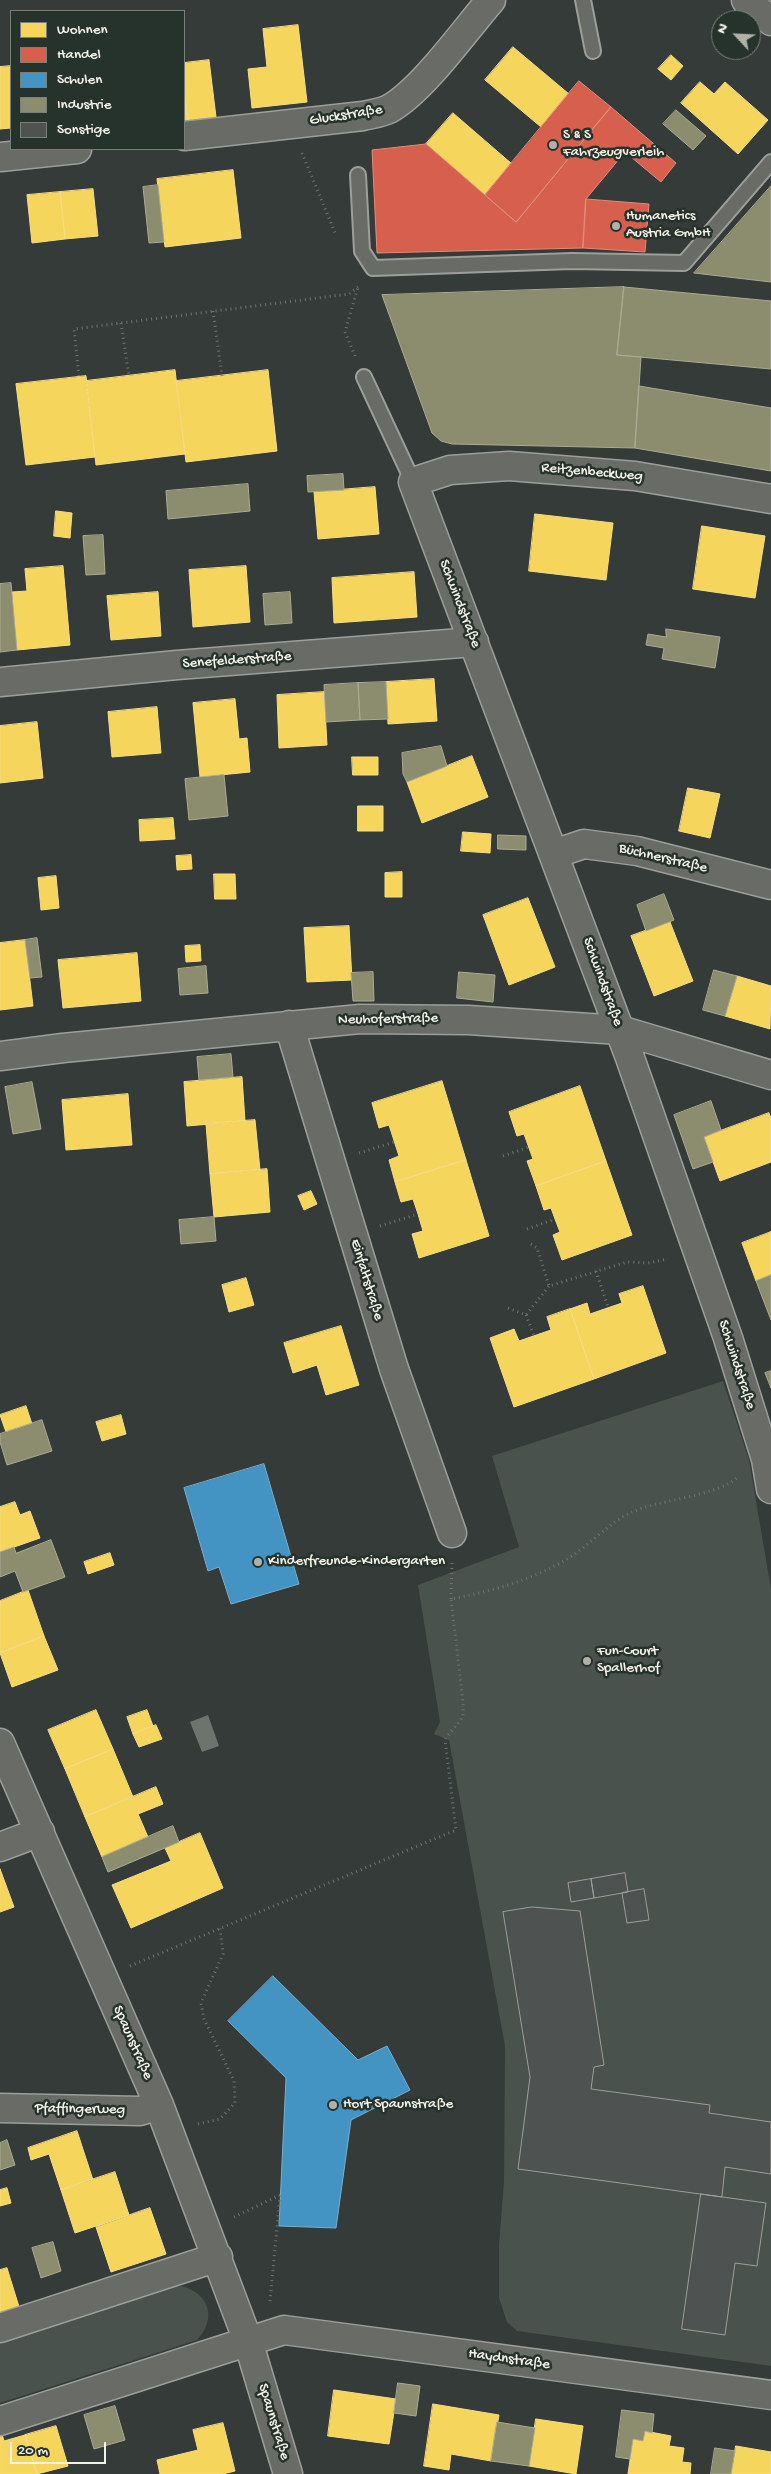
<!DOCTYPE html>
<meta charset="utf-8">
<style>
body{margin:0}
#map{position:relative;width:771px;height:2474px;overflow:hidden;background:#353b38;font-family:"Gochi Hand",sans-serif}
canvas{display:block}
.legend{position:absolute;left:10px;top:10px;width:175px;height:140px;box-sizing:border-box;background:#26332d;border:1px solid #787f78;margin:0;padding:6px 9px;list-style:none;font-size:15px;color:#f4f1e8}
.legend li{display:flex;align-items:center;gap:10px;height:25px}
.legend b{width:25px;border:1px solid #787f78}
.north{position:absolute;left:711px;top:10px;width:50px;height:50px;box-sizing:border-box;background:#26332d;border:1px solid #787f78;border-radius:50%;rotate:295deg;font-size:14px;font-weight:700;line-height:20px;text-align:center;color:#f4f1e8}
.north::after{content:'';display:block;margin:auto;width:18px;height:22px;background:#b1b1aa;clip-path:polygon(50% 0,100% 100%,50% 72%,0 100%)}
.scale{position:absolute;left:10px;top:2442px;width:96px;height:22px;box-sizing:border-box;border:2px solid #f4f1e8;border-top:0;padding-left:6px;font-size:15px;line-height:18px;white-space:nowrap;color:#f4f1e8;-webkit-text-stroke:4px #26332d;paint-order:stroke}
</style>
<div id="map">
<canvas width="771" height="2474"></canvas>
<ul class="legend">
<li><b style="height:14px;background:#f6d55c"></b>Wohnen</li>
<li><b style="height:14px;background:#d6604d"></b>Handel</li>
<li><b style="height:14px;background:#4393c3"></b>Schulen</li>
<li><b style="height:14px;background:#8c8c6e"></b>Industrie</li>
<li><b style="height:14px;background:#4e5250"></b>Sonstige</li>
</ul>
<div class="north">N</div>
<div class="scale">20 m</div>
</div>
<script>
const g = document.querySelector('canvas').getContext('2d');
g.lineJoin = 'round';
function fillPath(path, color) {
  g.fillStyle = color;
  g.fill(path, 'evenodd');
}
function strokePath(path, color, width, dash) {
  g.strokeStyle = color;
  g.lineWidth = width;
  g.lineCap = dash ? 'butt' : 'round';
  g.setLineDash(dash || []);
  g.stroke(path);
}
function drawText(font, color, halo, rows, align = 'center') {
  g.font = font + ' "Gochi Hand",sans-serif';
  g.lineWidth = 5;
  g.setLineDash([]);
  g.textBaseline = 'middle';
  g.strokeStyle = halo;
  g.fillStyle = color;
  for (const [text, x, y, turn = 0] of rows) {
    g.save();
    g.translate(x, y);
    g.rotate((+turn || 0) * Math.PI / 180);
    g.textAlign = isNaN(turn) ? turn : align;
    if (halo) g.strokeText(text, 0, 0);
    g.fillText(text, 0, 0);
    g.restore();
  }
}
const green = new Path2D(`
 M723 1381 749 1460 771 1589V2366L517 2331 507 2322 499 2298V2245L504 2181 505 2046 449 1740 434 1734 440 1722 418 1585 519 1547 492 1456Z
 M181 2286C210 2293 217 2319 197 2340L0 2403V2343L171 2287Z`);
const water = new Path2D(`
 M208 1715 219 1746 202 1752 190 1722Z`);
const homes = new Path2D(`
 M298 25 307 102 252 108 248 69 267 67 263 29Z
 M513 47 569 94 541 127 485 80Z
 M671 55 683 66 671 80 658 69Z
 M209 60 216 117 188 120 184 91V63Z
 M11 66V128L0 129V67Z
 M700 82 714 94 725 82 768 120 738 154 681 103Z
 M184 91 188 120 184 121Z
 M453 113 512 164 485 195 426 144Z
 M233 170 241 238 165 247 157 179Z
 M93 189 98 236 65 239 60 192Z
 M60 192 65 239 32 243 27 195Z
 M175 370 185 454 96 465 86 381Z
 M268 370 277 451 186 462 176 381Z
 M86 376 95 457 26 465 16 384Z
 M375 487 379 534 318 539 314 492Z
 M56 511 72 513 70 538 54 536Z
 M535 514 613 523 606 580 529 571Z
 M702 526 765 536 755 598 693 589Z
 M63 566 70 645 17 650 12 592 27 591 25 569Z
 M246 566 250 622 193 627 189 570Z
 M414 572 417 617 334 623 332 578Z
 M158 592 161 636 111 640 107 596Z
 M434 679 437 721 388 724 386 682Z
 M324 692 327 745 279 748 277 695Z
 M235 699 239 739 247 738 250 772 200 777 193 703Z
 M157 707 161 753 112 757 108 712Z
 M37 722 43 778 0 783V726Z
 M472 756 488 797 422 823 407 782Z
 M352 757H378V775H353Z
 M688 788 720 794 710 838 679 831Z
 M358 806H383V831H358Z
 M173 818 175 839 140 841 139 820Z
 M463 832 491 834 490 853 461 851Z
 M191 855 192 869 177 870 176 856Z
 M402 872V897H385V873Z
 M214 874H235L236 899H215Z
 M56 876 59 908 41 910 38 878Z
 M528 898 555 967 509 985 483 915Z
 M670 922 693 981 654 996 631 936Z
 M349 926 352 980 307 982 304 928Z
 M25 940 33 1006 0 1010V943Z
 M200 945 201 961 186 962 185 946Z
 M137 953 141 1001 63 1008 58 960Z
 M737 976 771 986 770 1029 725 1016Z
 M242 1077 245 1121 187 1126 184 1082Z
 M442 1081 466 1160 395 1182 389 1160 399 1156 389 1125 379 1128 372 1103Z
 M580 1086 606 1161 536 1186 527 1161 533 1159 524 1134 517 1136 509 1112Z
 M128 1094 132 1145 66 1150 62 1100Z
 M769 1113 771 1118V1162L720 1181 704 1137Z
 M255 1120 260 1170 210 1174 206 1124Z
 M466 1160 489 1236 419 1258 412 1234 423 1231 418 1214 413 1199 401 1202 395 1182Z
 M606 1161 632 1235 562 1260 553 1235 560 1232 555 1219 551 1208 544 1210 536 1186Z
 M267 1169 270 1212 214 1217 210 1174Z
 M311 1191 317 1204 304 1210 298 1196Z
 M771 1232V1275L756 1281 742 1243Z
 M246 1278 254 1305 229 1312 222 1285Z
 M643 1286 666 1353 594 1379 570 1309 587 1303 590 1314 622 1303 619 1294Z
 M570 1309 594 1379 514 1407 490 1338 514 1329 519 1341 551 1330 547 1317Z
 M341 1326 359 1385 326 1395 317 1365 293 1373 284 1343Z
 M26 1406 32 1424 6 1432 0 1415Z
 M121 1415 126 1434 102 1441 96 1422Z
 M15 1502 20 1515 30 1511 40 1538 0 1552V1507Z
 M110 1553 114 1565 88 1574 84 1562Z
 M28 1590 44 1636 0 1653V1601Z
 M44 1636 58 1670 12 1687 0 1653Z
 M96 1710 113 1749 65 1769 48 1730Z
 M147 1710 153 1726 133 1734 127 1717Z
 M156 1725 162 1739 139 1747 133 1734Z
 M113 1749 133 1797 85 1817 65 1769Z
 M156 1787 163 1804 138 1814 148 1837 102 1857 85 1817Z
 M200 1833 223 1888 131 1928 112 1885 171 1861 165 1848Z
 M0 1869 14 1907 0 1912Z
 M77 2131 93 2180 61 2190 49 2154 31 2160 28 2148Z
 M115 2172 129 2215 75 2233 61 2190Z
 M7 2188 11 2203 0 2206V2190Z
 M150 2208 166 2254 111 2272 96 2227Z
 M7 2268 20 2310 0 2316V2270Z
 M334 2390 396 2399 389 2444 328 2436Z
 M433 2404 499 2415 491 2461 451 2454 449 2470 424 2466Z
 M536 2419 583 2426 576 2474 529 2466Z
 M223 2423 235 2471 223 2474H160L157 2460 198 2450 193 2430Z
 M56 2426 68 2466 37 2474 25 2435Z
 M645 2431 671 2436 669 2446 684 2448 682 2462 691 2463 690 2474H628L633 2439 643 2441Z
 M0 2434H2L4 2441 25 2435 37 2474H0Z
 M736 2446 771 2452V2474H731Z`);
const shops = new Path2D(`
 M579 81 611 107 516 222 485 195Z
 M611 107 676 163 661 182 625 152 586 199 583 248 377 253 372 150 426 144 516 222Z
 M586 199 649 204 645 252 583 248Z`);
const schools = new Path2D(`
 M264 1464 299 1584 231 1604 219 1567 208 1571 184 1488Z
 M273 1976 358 2060 387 2046 410 2090 351 2120 336 2228 279 2226 286 2078 228 2021Z`);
const industry = new Path2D(`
 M676 110 706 136 693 150 663 124Z
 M158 185 164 242 149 243 143 187Z
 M771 186V282L694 273Z
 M624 287 771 301V369L617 355Z
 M624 287 617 355 641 357 635 448 452 444 441 441 432 433 382 295Z
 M639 386 771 408V471L635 448Z
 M343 474 344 490 308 492 307 476Z
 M248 484 250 511 168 519 166 491Z
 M103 535 105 574 86 575 83 536Z
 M11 583 17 650 0 652V584Z
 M290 592 292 623 265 625 263 594Z
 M666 629 720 637 715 668 662 659 664 648 646 645 648 634 666 637Z
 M386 682 388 719 360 720 358 683Z
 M358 683 360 720 326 722 324 685Z
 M441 746 447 766 407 782 403 774 402 753Z
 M224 775 228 816 189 820 185 779Z
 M498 835 526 836V850L498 849Z
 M664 894 674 920 646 931 637 905Z
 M37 938 42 977 30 978 25 940Z
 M206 966 208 993 180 995 178 969Z
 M714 970 737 976 725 1016 703 1010Z
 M373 972 374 1001H353L351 973Z
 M459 972 495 975 493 1002 457 998Z
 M231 1054 233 1077 199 1080 197 1057Z
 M32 1082 41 1129 13 1134 5 1087Z
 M711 1101 721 1130 704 1137 713 1162 693 1169 674 1115Z
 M214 1217 216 1241 181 1244 179 1220Z
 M771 1275V1320L756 1281Z
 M771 1371V1388L765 1373Z
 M42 1420 52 1451 7 1465 0 1442V1434Z
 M51 1540 65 1577 23 1592 15 1571 0 1577V1552L14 1547 16 1553Z
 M173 1826 179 1842 108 1872 102 1857Z
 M7 2140 15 2165 0 2170V2143Z
 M53 2242 61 2271 41 2278 32 2248Z
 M398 2383 420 2386 416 2416 394 2413Z
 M115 2406 125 2440 94 2449 84 2415Z
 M622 2410 654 2414 652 2433 645 2431 643 2441 633 2439 630 2459 616 2457Z
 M497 2422 535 2428 529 2466 491 2461Z
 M715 2448 735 2451 731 2474H711Z`);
const building = new Path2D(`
 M625 1873 628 1892 594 1898 591 1879Z
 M591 1879 594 1898 571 1902 568 1883Z
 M644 1889 649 1920 627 1923 622 1893Z
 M532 1907 580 1911 604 2065 594 2067 591 2089 710 2105 709 2113 771 2122V2174L725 2167 722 2197 518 2169 530 2077 503 1912Z
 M701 2194 766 2203 757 2266 735 2263 725 2335 682 2329Z`);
const path = new Path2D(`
 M302 153 336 235
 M213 311 222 376
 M121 323 129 376
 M355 356 345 332 358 287
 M79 376 74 329 349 294 358 287
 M359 1153 394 1142
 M503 1156 529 1147
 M380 1226 418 1214
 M527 1229 555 1219
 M531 1244 537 1248 549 1286 627 1262 648 1263 668 1259
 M596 1271 608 1307
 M508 1308 526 1315 549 1286
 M526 1315 534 1336
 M451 1599 452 1562
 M130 1966 456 1830 445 1739 463 1717V1702L451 1599C493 1591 536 1579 572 1556 590 1544 612 1521 630 1513 659 1499 716 1497 738 1477
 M198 2124 220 2119 235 2103 234 2081 204 2019 201 2003 223 1954 220 1928
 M234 2217 280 2195
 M270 2301 280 2195`);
const lane = new Path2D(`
 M583 0 593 51
 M358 175 362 251 373 268 572 261 684 263 771 162
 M364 377 413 482`);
const street = new Path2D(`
 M184 136 363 116C371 114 381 113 389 109 422 91 465 30 491 0
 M0 157 77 149
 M771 499 635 476 509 466 450 470 413 482 629 1055 728 1338 766 1459 771 1489
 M0 682 177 665 474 642
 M554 854 584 844 637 851 771 885
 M289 1025 394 1369 452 1533
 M0 1056 63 1048 360 1019 468 1020 620 1030 771 1075
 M0 1743 159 2105 248 2341 288 2474
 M0 1847 40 1832
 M0 2108 140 2111 159 2105
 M0 2328 218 2257
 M0 2421 284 2330 771 2395`);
const primary = new Path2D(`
 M746 0 771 21`);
const markers = [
 [553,145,5,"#b1b1aa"],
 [616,226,5,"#b1b1aa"],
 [258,1562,5,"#b1b1aa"],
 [587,1661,5,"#b1b1aa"],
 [333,2105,5,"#b1b1aa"]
];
const streetNames = [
 ["Gluckstraße",346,116,-9],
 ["Reitzenbeckweg",592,473,5],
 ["Schwindstraße",459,604,69],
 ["Senefelderstraße",237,661,-4],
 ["Büchnerstraße",663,859,13],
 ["Schwindstraße",602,982,70],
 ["Neuhoferstraße",388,1020,-1],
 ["Einfaltstraße",366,1280,73],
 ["Schwindstraße",736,1365,72],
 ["Spaunstraße",132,2043,66],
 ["Pfaffingerweg",80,2110,1],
 ["Haydnstraße",509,2360,8],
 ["Spaunstraße",273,2422,73]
];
const poiNames = [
 ["S & S",563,136],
 ["Fahrzeugverleih",563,153],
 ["Humanetics",626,217],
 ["Austria GmbH",626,234],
 ["Kinderfreunde-Kindergarten",268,1562],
 ["Fun-Court",597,1652],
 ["Spallerhof",597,1669],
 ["Hort Spaunstraße",343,2105]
];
fillPath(green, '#49524c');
fillPath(water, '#6d736d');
fillPath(homes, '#f6d55c');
strokePath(homes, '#f5dd86', 1);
fillPath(shops, '#d6604d');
strokePath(shops, '#df8c7c', 1);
fillPath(schools, '#4393c3');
strokePath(schools, '#78afce', 1);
fillPath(industry, '#8c8c6e');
strokePath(industry, '#abaa93', 1);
fillPath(building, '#4e5250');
strokePath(building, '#9c9e9b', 1);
strokePath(lane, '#9c9e9b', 18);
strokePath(street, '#9c9e9b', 31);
strokePath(primary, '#9c9e9b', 31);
strokePath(path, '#707370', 3, [1, 4]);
strokePath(lane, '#686b66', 14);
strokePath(street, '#686b66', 28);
strokePath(primary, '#686b66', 28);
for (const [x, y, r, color] of markers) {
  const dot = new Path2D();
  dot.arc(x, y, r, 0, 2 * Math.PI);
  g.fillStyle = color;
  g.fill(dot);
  strokePath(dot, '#26332d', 2);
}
drawText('15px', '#f4f1e8', '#26332d', streetNames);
drawText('15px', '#f4f1e8', '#26332d', poiNames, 'left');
</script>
